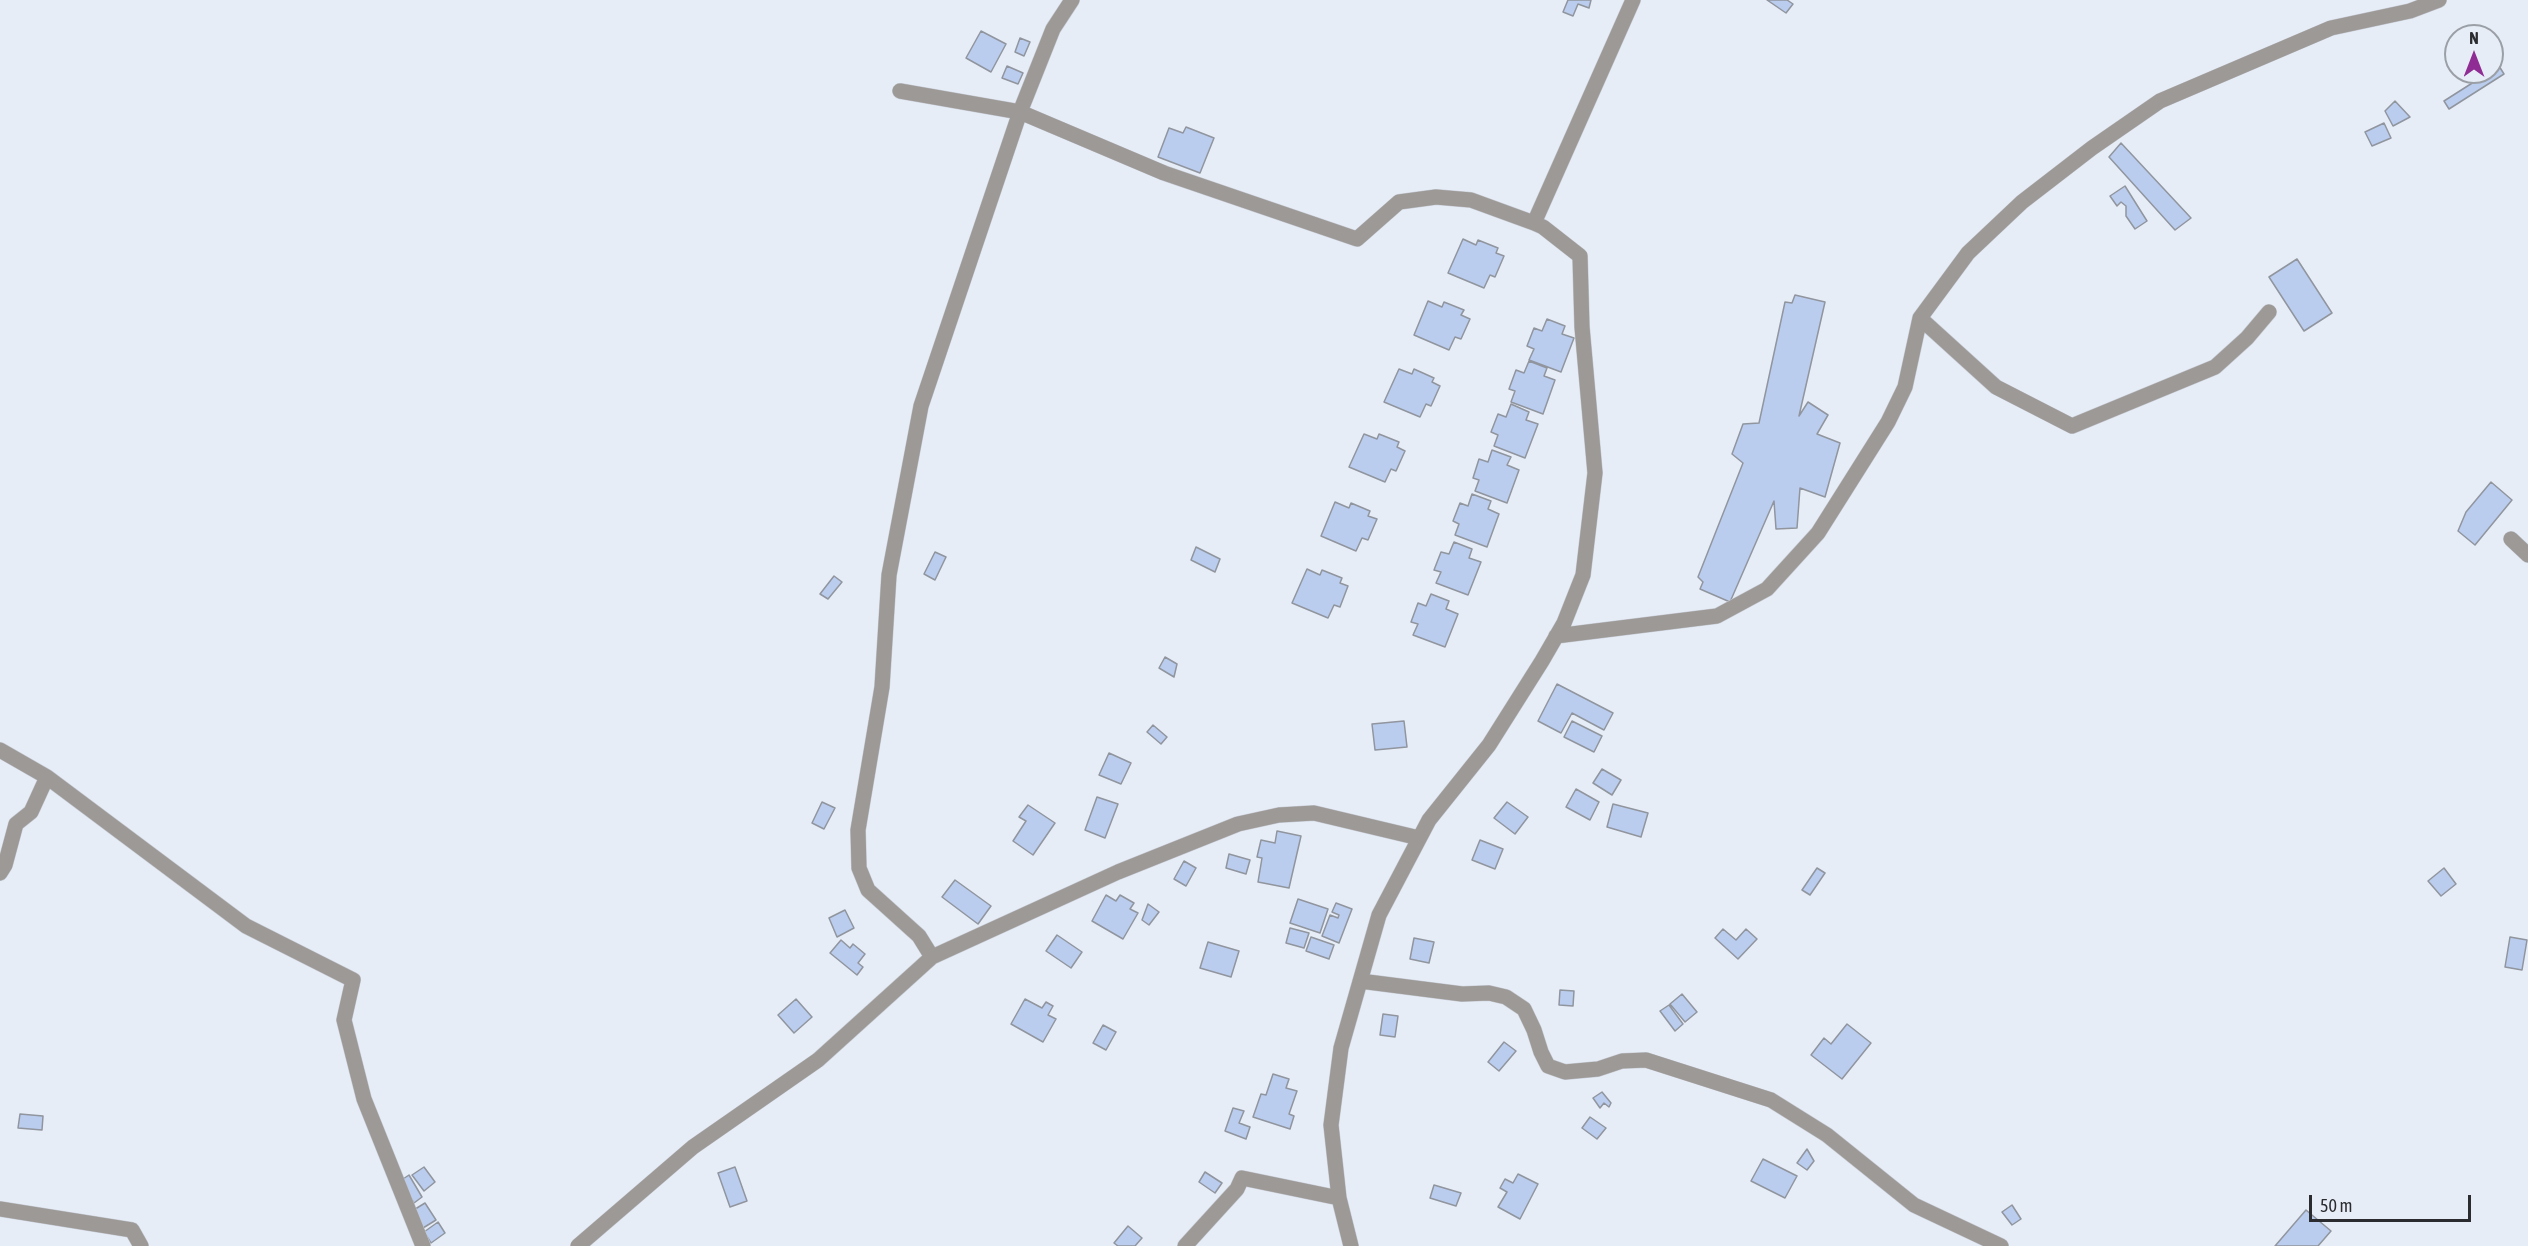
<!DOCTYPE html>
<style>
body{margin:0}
#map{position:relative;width:2528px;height:1246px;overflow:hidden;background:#e7edf7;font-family:"Asap Condensed",sans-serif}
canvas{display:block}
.north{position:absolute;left:2444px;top:24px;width:60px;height:60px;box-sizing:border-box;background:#e7edf7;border:2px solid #9ba0a7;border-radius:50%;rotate:0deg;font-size:16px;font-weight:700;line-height:24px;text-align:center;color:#2a2c30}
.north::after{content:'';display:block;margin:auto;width:21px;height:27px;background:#8f2d95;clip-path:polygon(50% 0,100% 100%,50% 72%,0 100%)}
.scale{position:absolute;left:2309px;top:1195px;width:162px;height:27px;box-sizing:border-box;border:3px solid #2a2c30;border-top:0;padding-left:8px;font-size:18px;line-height:21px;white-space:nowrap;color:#2a2c30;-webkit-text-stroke:4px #e7edf7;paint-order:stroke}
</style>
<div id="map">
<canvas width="2528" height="1246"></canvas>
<div class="north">N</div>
<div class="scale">50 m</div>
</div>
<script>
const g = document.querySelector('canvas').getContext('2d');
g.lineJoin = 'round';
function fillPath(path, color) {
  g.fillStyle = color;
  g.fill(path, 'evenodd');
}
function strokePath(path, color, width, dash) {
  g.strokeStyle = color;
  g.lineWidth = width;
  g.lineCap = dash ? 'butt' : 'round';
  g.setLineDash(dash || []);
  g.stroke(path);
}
const building = new Path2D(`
 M1568 0H1591L1589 8 1578 4 1573 16 1563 12Z
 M1767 0H1787L1793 4 1786 13Z
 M981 31 1006 44 991 72 966 58Z
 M1020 38 1030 42 1024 56 1015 52Z
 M1007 66 1023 73 1018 84 1002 78Z
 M2499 66 2504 74 2449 109 2444 101Z
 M2395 101 2410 117 2393 126 2385 111Z
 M2384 123 2391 138 2372 146 2365 132Z
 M1186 127 1214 138 1200 173 1158 157 1169 128 1183 133Z
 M2121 143 2191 218 2175 230 2109 157Z
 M2125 186 2147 221 2135 229 2126 216V206L2121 202 2117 206 2110 196Z
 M1463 239 1476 245 1478 240 1498 248 1496 253 1504 256 1495 277 1490 275 1484 288 1448 273Z
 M2297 259 2332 313 2304 331 2269 277Z
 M1795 295 1825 302 1799 416 1808 402 1828 415 1817 434 1840 443 1825 497 1800 488 1797 528 1776 529 1774 501 1730 602 1700 589 1703 582 1698 577 1743 463 1732 454 1743 424 1759 423 1785 302 1792 303Z
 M1428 301 1442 307 1444 302 1464 310 1461 315 1470 319 1461 339 1455 337 1449 350 1414 335Z
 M1547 319 1565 326 1562 334 1574 338 1561 372 1529 360 1534 349 1527 346 1534 328 1542 331Z
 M1529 361 1547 368 1544 376 1555 380 1543 414 1511 402 1515 391 1509 389 1516 370 1524 373Z
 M1399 369 1412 374 1414 369 1434 378 1432 382 1440 386 1431 406 1426 404 1420 417 1384 402Z
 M1511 404 1529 412 1526 420 1538 424 1525 458 1494 446 1498 435 1491 432 1498 414 1506 417Z
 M1364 434 1377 439 1379 434 1399 442 1397 447 1405 451 1396 471 1391 469 1385 482 1349 467Z
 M1492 450 1511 457 1507 465 1519 470 1507 503 1475 491 1479 480 1473 478 1479 459 1488 462Z
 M2491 482 2512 500 2475 545 2458 531 2466 512Z
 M1472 494 1491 501 1488 509 1499 514 1487 547 1455 535 1459 524 1453 521 1460 503 1468 506Z
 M1335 502 1349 508 1351 503 1370 511 1368 516 1377 519 1368 540 1362 538 1356 551 1321 536Z
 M1454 542 1472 549 1469 558 1481 562 1468 595 1436 583 1441 572 1434 570 1441 552 1449 554Z
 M1196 547 1220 559 1215 572 1191 560Z
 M935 552 946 557 935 580 924 574Z
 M1307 569 1320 575 1322 570 1342 578 1340 583 1348 586 1340 607 1334 605 1328 618 1292 603Z
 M834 576 842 582 828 599 820 594Z
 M1431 594 1449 601 1446 609 1458 614 1445 647 1413 635 1418 624 1411 622 1418 603 1426 606Z
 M1165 657 1177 664 1174 677 1159 668Z
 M1557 684 1613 713 1604 730 1572 713 1561 733 1538 721Z
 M1404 721 1407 747 1375 750 1372 724Z
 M1572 721 1602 736 1594 752 1564 737Z
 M1153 725 1167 737 1161 744 1147 732Z
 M1109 753 1131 763 1121 784 1099 775Z
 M1602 769 1621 780 1612 795 1593 783Z
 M1576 789 1599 802 1590 820 1566 807Z
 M1097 797 1118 804 1105 838 1085 830Z
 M822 802 835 808 824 829 812 823Z
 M1507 802 1528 817 1515 834 1494 818Z
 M1613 804 1648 813 1641 837 1607 827Z
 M1028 805 1055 823 1033 855 1013 841 1026 821 1019 817Z
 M1277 831 1301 836 1289 888 1258 882 1262 858 1257 857 1261 840 1275 843Z
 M1480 840 1503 849 1495 869 1472 860Z
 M1229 854 1250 860 1246 874 1226 868Z
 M1184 861 1196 868 1186 886 1174 879Z
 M1817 868 1825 873 1810 895 1802 890Z
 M2444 868 2456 884 2441 896 2428 881Z
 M955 880 991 906 978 924 942 897Z
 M1106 895 1116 901 1120 895 1134 903 1130 909 1138 913 1123 939 1092 921Z
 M1298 899 1328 909 1320 933 1290 923Z
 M1336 903 1352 909 1339 943 1322 936 1330 915 1338 918 1339 915 1332 912Z
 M1148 904 1159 912 1149 925 1142 920Z
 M845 910 854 928 837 937 829 918Z
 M1290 928 1309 933 1304 948 1286 943Z
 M1723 929 1736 940 1746 929 1757 939 1738 959 1715 938Z
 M1057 935 1082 952 1071 968 1046 951Z
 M1311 937 1334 945 1329 959 1306 951Z
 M2510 937 2527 940 2522 970 2505 967Z
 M1414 938 1434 942 1429 963 1410 959Z
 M841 940 850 948 853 944 865 954 858 963 863 967 857 975 830 953Z
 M1208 942 1239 951 1231 977 1200 968Z
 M1560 990 1574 991 1573 1006 1559 1005Z
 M1682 994 1697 1012 1685 1022 1670 1004Z
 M796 999 812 1017 794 1033 778 1015Z
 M1025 999 1042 1008 1046 1002 1053 1006 1048 1015 1056 1019 1043 1042 1011 1024Z
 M1669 1005 1683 1024 1675 1031 1660 1011Z
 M1383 1014 1398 1016 1395 1037 1380 1035Z
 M1847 1024 1871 1043 1842 1079 1811 1055 1824 1038 1831 1044Z
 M1103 1025 1116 1032 1106 1050 1093 1043Z
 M1504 1042 1516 1051 1499 1071 1488 1062Z
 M1273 1074 1289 1079 1286 1088 1297 1091 1289 1114 1294 1116 1290 1129 1253 1117 1261 1094 1266 1095Z
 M1602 1092 1611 1103 1609 1107 1604 1103 1600 1108 1593 1098Z
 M1233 1108 1244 1111 1239 1123 1250 1127 1246 1139 1225 1131Z
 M20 1114 43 1116 42 1130 18 1128Z
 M1590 1117 1606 1128 1597 1139 1582 1128Z
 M1807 1149 1814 1161 1807 1170 1797 1163Z
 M1763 1159 1797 1176 1785 1198 1751 1181Z
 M424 1167 435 1182 424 1191 412 1175Z
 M735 1167 747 1201 730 1207 718 1173Z
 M1205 1172 1222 1183 1215 1193 1199 1182Z
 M1518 1174 1538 1184 1520 1219 1498 1207 1507 1192 1500 1188 1505 1179 1513 1183Z
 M409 1175 422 1197 414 1203 400 1181Z
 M1434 1185 1461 1193 1456 1206 1430 1198Z
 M425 1203 436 1220 423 1228 412 1211Z
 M2012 1205 2021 1219 2012 1225 2002 1212Z
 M2306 1210 2331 1231 2318 1246H2275Z
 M438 1222 445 1233 431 1243 424 1232Z
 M1128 1226 1142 1238 1135 1246H1118L1114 1243Z`);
const minor = new Path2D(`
 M900 91 1020 112 1164 173 1357 239 1399 202 1436 197 1471 200 1534 223 1543 227 1580 256 1582 327 1595 473 1583 575 1564 623 1542 661 1489 745 1429 820 1379 915 1341 1048 1331 1125 1339 1198 1351 1246
 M1534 223 1633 0
 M1920 318 1996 387 2072 426 2215 367 2247 338 2269 312
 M2511 539 2528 555
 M1556 636 1717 616 1767 589 1818 533 1888 422 1905 387 1920 318 1968 253 2022 202 2092 148 2160 101 2331 28 2410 11 2439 0
 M0 750 47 777 246 926 353 980 344 1020 364 1099 423 1246
 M0 873 5 865 16 824 31 812 47 777
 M932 957 919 936 868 890 859 868 858 830 882 687 889 575 921 406 1020 112 1053 29 1072 0
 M1360 981 1462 994 1489 993 1506 997 1524 1009 1534 1030 1541 1052 1548 1066 1565 1072 1598 1069 1622 1061 1646 1060 1771 1100 1827 1135 1914 1205 2001 1246
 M0 1209 132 1230 141 1246
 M578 1246 693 1147 818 1060 932 957 1118 872 1238 824 1279 815 1314 813 1419 838
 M1185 1246 1237 1189 1242 1178 1339 1198`);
fillPath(building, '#bacdef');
strokePath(building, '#90959e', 1.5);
strokePath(minor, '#c5cad3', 16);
strokePath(minor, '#9d9996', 15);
</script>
